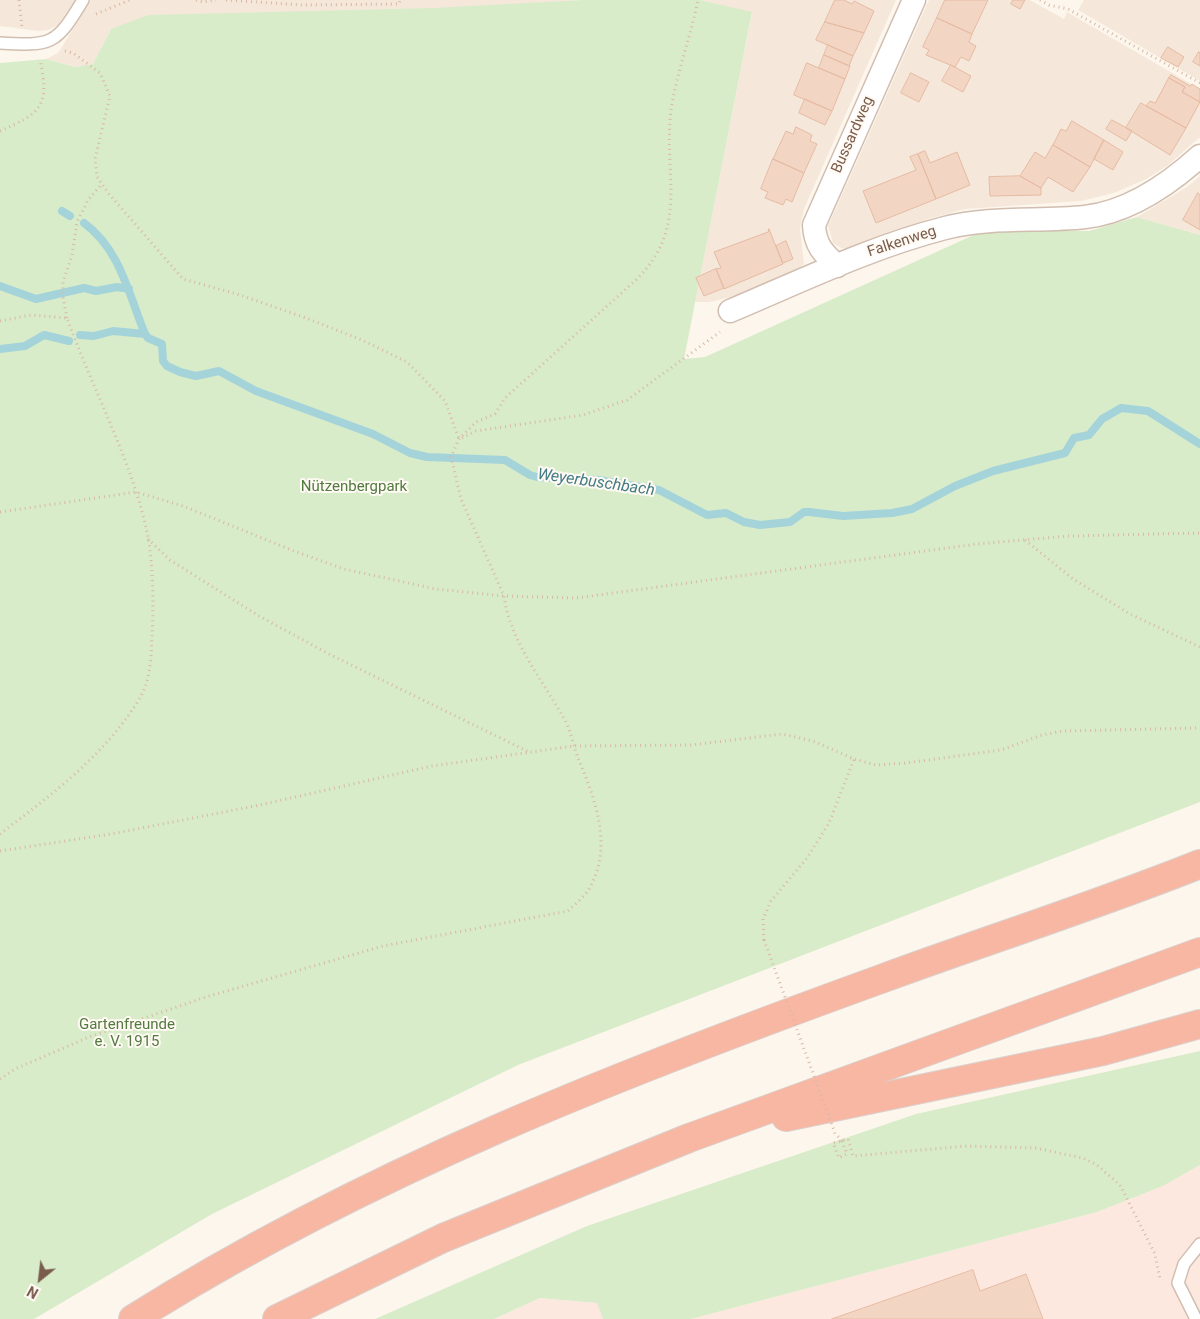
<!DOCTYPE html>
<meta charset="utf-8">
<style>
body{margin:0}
#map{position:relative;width:1200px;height:1319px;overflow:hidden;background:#fdf6ec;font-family:Roboto,sans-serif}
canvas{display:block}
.north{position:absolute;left:15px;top:1254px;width:50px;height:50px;-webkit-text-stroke:4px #fffaf3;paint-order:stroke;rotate:209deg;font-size:14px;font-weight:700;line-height:20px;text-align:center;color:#7a5c4d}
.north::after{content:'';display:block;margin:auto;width:18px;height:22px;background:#7a5c4d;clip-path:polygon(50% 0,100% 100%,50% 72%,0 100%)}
</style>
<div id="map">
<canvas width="1200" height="1319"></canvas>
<div class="north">N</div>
</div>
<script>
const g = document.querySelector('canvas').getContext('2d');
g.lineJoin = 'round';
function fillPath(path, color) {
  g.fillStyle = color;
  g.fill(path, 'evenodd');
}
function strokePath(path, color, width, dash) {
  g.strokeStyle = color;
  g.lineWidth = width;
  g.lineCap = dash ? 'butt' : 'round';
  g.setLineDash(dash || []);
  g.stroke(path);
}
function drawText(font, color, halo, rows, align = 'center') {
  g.font = font + ' Roboto,sans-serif';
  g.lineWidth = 4;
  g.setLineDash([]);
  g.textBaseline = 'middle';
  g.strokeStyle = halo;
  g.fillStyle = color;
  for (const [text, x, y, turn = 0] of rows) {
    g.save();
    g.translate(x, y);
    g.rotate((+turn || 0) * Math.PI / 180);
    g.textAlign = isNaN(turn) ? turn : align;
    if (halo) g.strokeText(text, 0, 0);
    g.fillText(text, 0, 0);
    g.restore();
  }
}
const residential = new Path2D(`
 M0 0H76L58 25 48 30 38 31 0 26Z
 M91 0H582L111 29 93 64 76 67 46 59 58 53Z
 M700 0H896L804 209 800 228 804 264 794 273 743 294 710 302H695L752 13Z
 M929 0H1030L1064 19 1067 12 1200 89V137L1167 166 1146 179 1114 193 1081 201 965 209 928 219 848 249 841 248 833 243 828 226Z
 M1084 0H1200V81L1078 10Z
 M1200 176V235L1137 217 1187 187Z`);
const commercial = new Path2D(`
 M1200 1165V1319H691L1097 1212 1163 1186Z
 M540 1298 598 1303 603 1319H494Z`);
const green = new Path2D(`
 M582 0H700L752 12 684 359 705 357 987 229 1089 231 1137 217 1200 235V802L518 1065 212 1214 34 1319H0V63L46 59 75 67 93 64 111 29 148 15 433 8Z
 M1200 1051V1165L1163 1186 1097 1212 691 1319H603L597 1303 540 1298 494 1319H375L587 1226 916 1114Z`);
const stream = new Path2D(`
 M62 211 70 216
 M84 223C120 249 129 295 145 334L148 338 162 344 163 361 167 366 180 372 196 376 219 371 256 391 373 434 410 453 427 457 505 460 530 475 537 477 598 480 659 490 707 515 726 513 744 522 760 525 790 522 804 512H809L843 516 892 513 912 509 955 486 993 471 1065 453 1074 438 1089 435 1102 419 1121 408 1148 411 1200 444
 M0 286 36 299 84 288 96 291 117 287 129 289
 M80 335 94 336 113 331 145 334
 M0 349 25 346 44 335 69 341`);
const building = new Path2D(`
 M835 0H844L852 4 854 1 874 11 864 33 825 22Z
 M945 0H988L972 34 937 18Z
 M1013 0H1025L1020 9 1011 4Z
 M937 18 972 34 969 42 976 46 969 61 961 57 955 67 926 55 929 50 923 47Z
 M825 22 864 33 853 56 816 40Z
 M828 45 853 56 849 66 824 55Z
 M1168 47 1184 57 1178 67 1161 58Z
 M1199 52 1200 53V66L1193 62Z
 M824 55 850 66 845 79 819 68Z
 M807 63 845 79 832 111 794 95Z
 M951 65 971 76 963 92 942 81Z
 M911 73 929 82 919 102 901 93Z
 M1171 75 1190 86 1192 84 1200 89V102L1182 92 1185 87 1169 78Z
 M1169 78 1185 87 1182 92 1200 102 1186 128 1146 106 1150 101 1155 103Z
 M805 99 832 111 825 125 799 113Z
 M1141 103 1186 128 1170 155 1126 128Z
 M1112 120 1132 131 1126 141 1106 129Z
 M1072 121 1104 140 1090 167 1053 145 1061 129 1066 131Z
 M796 127 812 135 810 141 817 144 804 173 773 159 786 131 793 134Z
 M1104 140 1123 152 1113 170 1094 159Z
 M1053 145 1090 167 1073 192 1048 177 1041 188 1020 176 1035 152 1045 158Z
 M925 151 930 163 957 152 970 185 936 199 918 154Z
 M918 154 936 199 876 223 863 191 916 170 910 157Z
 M773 159 804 173 792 202 786 199 783 205 765 198 768 192 761 189Z
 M1020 176 1041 188V195L990 196 989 177Z
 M1198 193 1200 195V230L1183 220Z
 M769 229 783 264 724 289 716 269 721 268 714 252 768 232Z
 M786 241 793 259 783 263 776 246Z
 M716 269 724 288 704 296 696 278Z
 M973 1270 980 1291 1026 1274 1043 1319H832Z`);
const path = new Path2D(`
 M19 0 22 27
 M196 0 203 2 216 0
 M226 0 302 5 399 4 400 0
 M1040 0 1049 5 1068 9 1200 83
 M96 14 130 0
 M65 51 73 53 100 73 110 96 95 159 97 177 109 194 183 279 237 294 306 318 362 340 407 362 445 401 459 439
 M0 131C42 113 50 105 40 60
 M67 318 63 297V282L72 255 77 222 88 200 102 184
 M0 321 31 315 67 318C92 388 134 465 148 537 153 563 154 609 152 636 151 659 151 681 138 701 103 757 51 795 0 834
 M462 438 476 431 583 415 627 400 720 332
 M0 512 136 492 183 506 294 551 344 569 436 589 504 596 576 598 977 544 1069 536 1200 533
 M148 539 170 560 259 616 329 654 529 752
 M1025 540 1073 579 1130 614 1200 647
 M0 851 111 834 260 805 432 766 574 746 691 745 782 734 813 741 854 759 876 765 906 763 1001 750 1042 735 1063 731 1200 728
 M764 940 763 919 771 901 807 858 829 823 854 759
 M0 1079 15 1069 89 1037 206 997 383 946 568 911C575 904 584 897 589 889 614 847 595 799 578 758 573 744 570 727 562 715 540 677 510 640 504 596L461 499 451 457 459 439 476 422 495 414 505 398 636 280C692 225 661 170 672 104 678 69 691 35 698 0
 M842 1141 847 1154 839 1158 833 1143 848 1139 853 1156 967 1146 1035 1148 1083 1158 1097 1165 1120 1185 1155 1254 1160 1279`);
const service = new Path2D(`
 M0 43C52 46 56 45 83 0
 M1196 1319 1178 1283 1184 1264 1200 1244`);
const minor = new Path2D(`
 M837 266C823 253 815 245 814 225L914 0
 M730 311C801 281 871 247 945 228 991 216 1039 222 1085 217 1129 212 1168 185 1200 156`);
const motorway = new Path2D(`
 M786 1117 1103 1051 1200 1024
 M133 1319C366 1172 624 1072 881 979 987 940 1095 906 1200 864
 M277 1319 443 1238 689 1138 1200 952`);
const pathBridge = new Path2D(`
 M764 940 835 1133 842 1141`);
const streetNames = [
 ["Bussardweg",853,135,-66],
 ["Falkenweg",902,242,-18]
];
const parkNames = [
 ["Nützenbergpark",354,487],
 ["Gartenfreunde",127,1025],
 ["e. V. 1915",127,1042]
];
const waterNames = [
 ["Weyerbuschbach",596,483,8]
];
fillPath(residential, '#f5e8da');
fillPath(commercial, '#fde8e0');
fillPath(green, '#d8ecc9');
strokePath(stream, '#a5d3da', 8);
fillPath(building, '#f3d5c3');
strokePath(building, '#e6bba3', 1);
strokePath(service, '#d1beb0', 14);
strokePath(minor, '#d1beb0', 25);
strokePath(motorway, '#dad1cd', 30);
strokePath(path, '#d9b8a5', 3, [1, 4]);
strokePath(service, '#fff', 11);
strokePath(minor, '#fff', 22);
strokePath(motorway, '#f7b7a3', 28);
strokePath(pathBridge, '#d9b8a5', 3, [1, 4]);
drawText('15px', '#7a5c4d', '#fffaf3', streetNames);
drawText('15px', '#537a41', '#fffaf3', parkNames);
drawText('italic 16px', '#437c86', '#fffaf3', waterNames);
</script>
